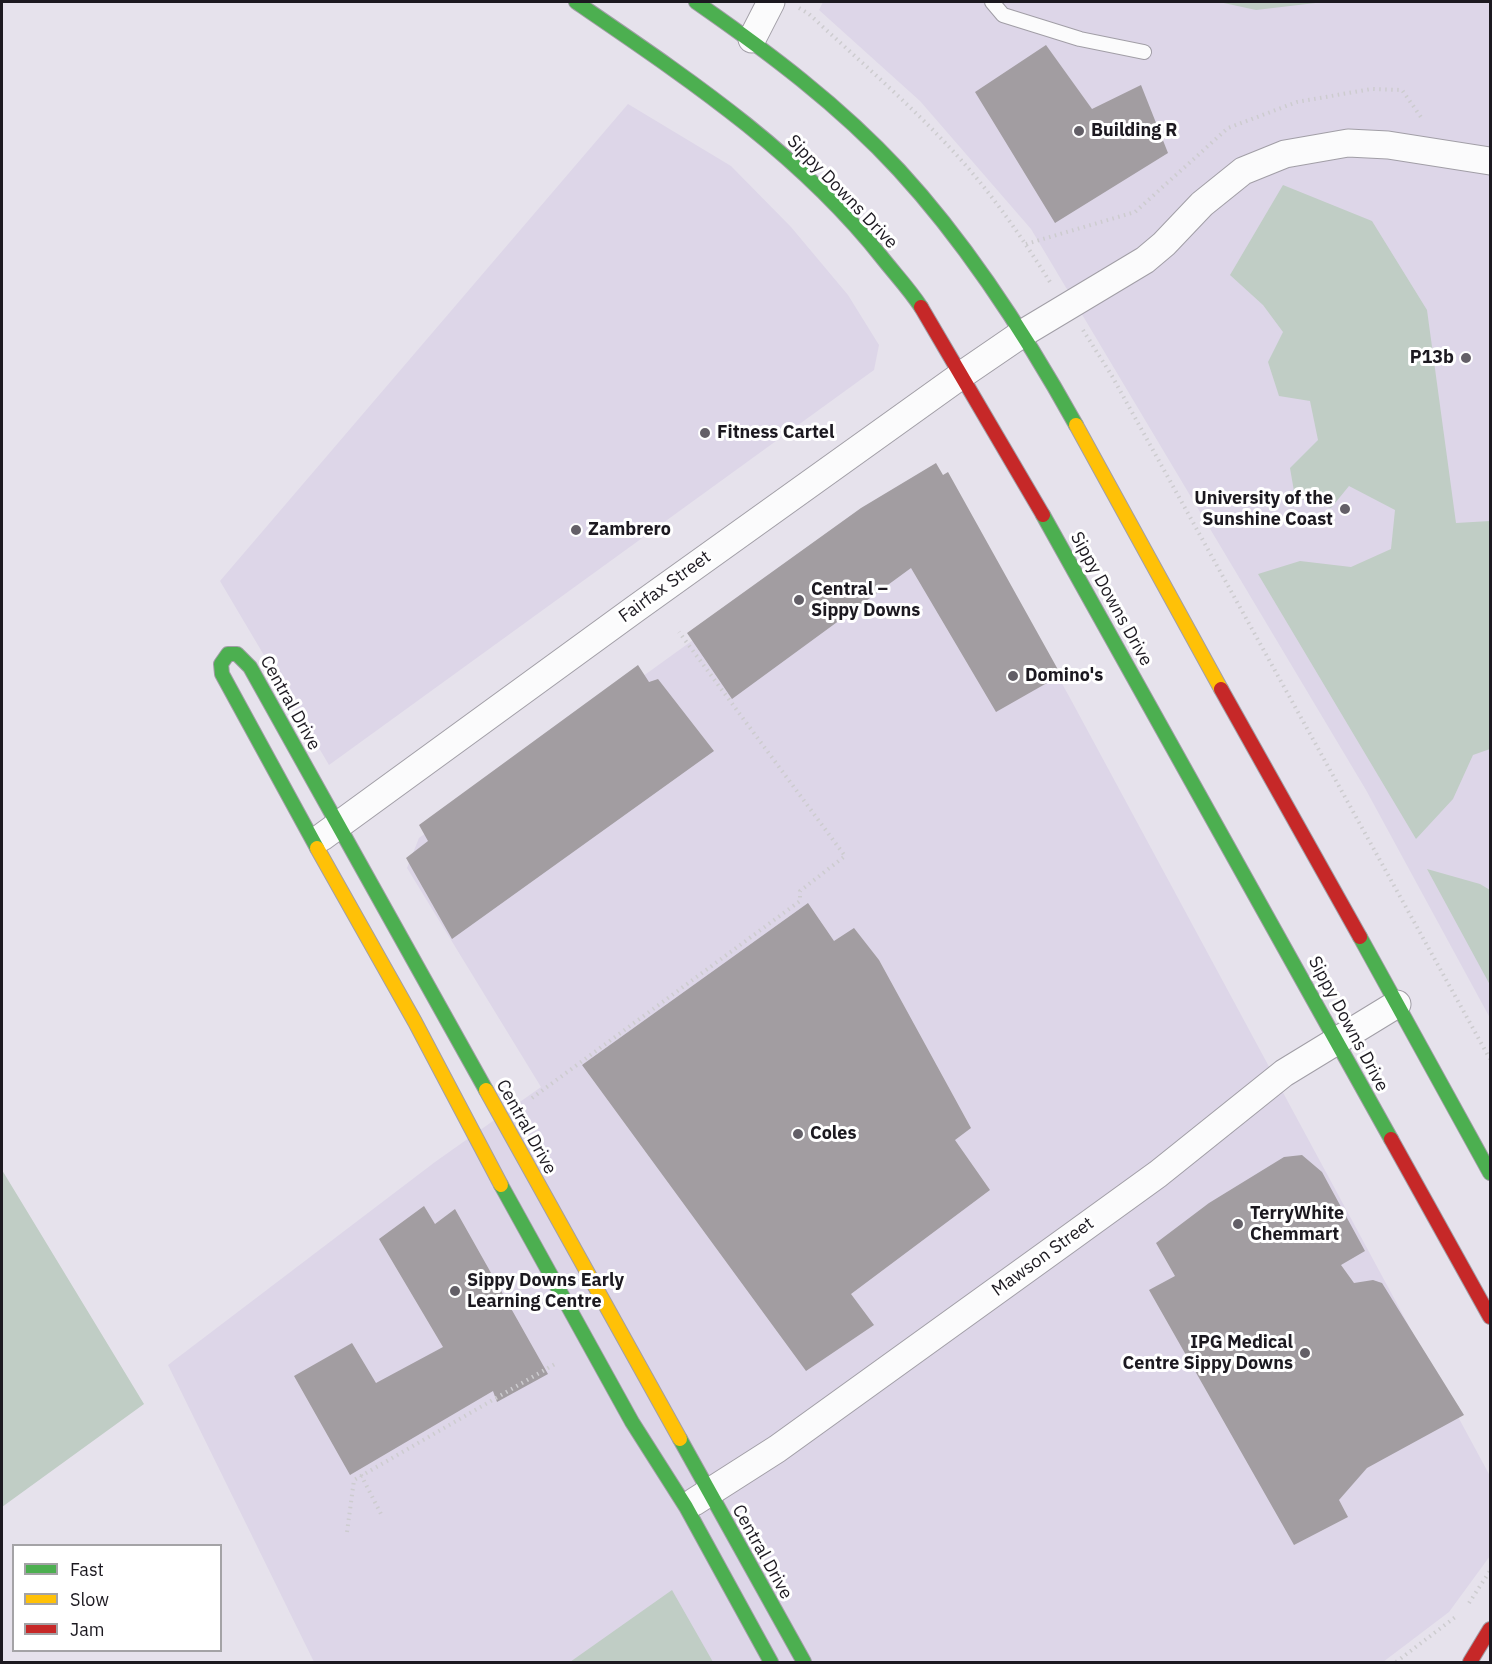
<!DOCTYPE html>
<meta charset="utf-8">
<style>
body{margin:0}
#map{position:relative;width:1492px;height:1664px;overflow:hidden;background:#e6e2ec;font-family:"IBM Plex Sans",sans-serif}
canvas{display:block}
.frame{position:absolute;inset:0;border:3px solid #1c1920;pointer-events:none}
.legend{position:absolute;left:12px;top:1544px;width:210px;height:108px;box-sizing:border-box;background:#fff;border:2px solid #a4a3a6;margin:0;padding:8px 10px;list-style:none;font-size:18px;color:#1c1920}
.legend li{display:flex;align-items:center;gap:12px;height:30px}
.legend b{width:30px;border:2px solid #a4a3a6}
</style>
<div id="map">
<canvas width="1492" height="1664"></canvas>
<div class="frame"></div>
<ul class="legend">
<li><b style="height:8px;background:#4caf50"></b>Fast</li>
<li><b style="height:8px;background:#ffc107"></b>Slow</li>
<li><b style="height:8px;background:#c62828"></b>Jam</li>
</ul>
</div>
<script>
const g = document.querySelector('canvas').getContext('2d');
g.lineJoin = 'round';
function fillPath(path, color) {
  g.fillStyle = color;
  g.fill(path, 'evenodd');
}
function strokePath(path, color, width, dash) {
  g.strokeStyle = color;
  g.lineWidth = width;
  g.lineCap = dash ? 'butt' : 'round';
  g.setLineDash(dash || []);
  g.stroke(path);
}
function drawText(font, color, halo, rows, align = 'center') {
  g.font = font + ' "IBM Plex Sans",sans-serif';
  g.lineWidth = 6;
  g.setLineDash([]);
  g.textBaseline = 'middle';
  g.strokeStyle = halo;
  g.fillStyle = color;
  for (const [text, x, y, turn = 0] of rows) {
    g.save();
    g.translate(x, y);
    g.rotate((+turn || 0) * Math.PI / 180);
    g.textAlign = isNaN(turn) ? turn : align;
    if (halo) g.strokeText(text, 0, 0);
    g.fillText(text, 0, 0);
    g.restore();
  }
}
const built = new Path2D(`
 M823 2H1490V1018L1366 790 1031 229 920 101 819 10Z
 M628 104 731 166 791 227 848 295 879 345 874 370 329 765 220 581Z
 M927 471 949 482 1070 698 1490 1476V1556L1449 1612 1383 1662H314L168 1365 435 1162 541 1087 407 868 419 838Z`);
const green = new Path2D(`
 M1219 2H1324L1256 10Z
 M1283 185 1372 221 1427 310 1456 523 1490 521V749L1473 755 1453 799 1416 839 1258 574 1300 561 1351 567 1391 549 1395 510 1349 486 1331 508 1295 497 1290 468 1318 440 1310 401 1279 396 1268 362 1283 332 1263 305 1230 275Z
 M1427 869 1480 884 1490 890V985Z
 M2 1170 144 1404 2 1507Z
 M672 1590 713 1662H570Z`);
const building = new Path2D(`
 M1046 45 1092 109 1141 85 1168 153 1055 223 975 92Z
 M936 463 943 475 948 472 1061 675 996 712 911 568 732 699 687 633 861 508Z
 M638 665 649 682 658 679 714 751 452 939 406 858 428 841 419 825Z
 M808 903 834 941 854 928 879 960 971 1128 955 1140 990 1190 851 1294 874 1325 806 1371 582 1065Z
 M1302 1155 1322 1172 1365 1251 1341 1265 1354 1283 1373 1280 1382 1283 1464 1415 1367 1468 1339 1500 1348 1517 1294 1545 1149 1290 1175 1276 1156 1243 1209 1203 1284 1157Z
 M424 1206 435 1224 455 1209 548 1374 497 1402 493 1391 350 1475 294 1376 352 1343 376 1383 443 1347 379 1239Z`);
const path = new Path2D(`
 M799 8 809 14C867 68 929 120 979 181 1005 213 1028 247 1050 282
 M1026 244 1135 212 1228 128 1297 102 1371 89 1402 90 1423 120
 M1083 330 1112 376 1490 1059
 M532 1098 800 901V891L845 856 679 632
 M361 1475 381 1514
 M347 1532 354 1480 555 1364
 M1469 1603 1490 1571
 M1396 1662 1458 1615`);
const lane = new Path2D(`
 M992 2 1003 15 1080 39 1144 52`);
const street = new Path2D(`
 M752 39 771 2
 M322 837 635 609 963 374 1020 335 1145 260 1164 244 1202 204 1243 171 1285 154 1348 143 1388 145 1490 161
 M694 1502 777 1449 1071 1237 1158 1174 1284 1073 1397 1004`);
const fast = new Path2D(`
 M576 2C687 78 800 153 884 260 896 275 910 290 921 307
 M696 2C768 52 839 105 899 170 969 246 1026 335 1076 425
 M1043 515 1391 1139
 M317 848 222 674 221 664 228 654H237L250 667 486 1090
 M1360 937 1490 1173
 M501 1185 632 1422 686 1507 771 1662
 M680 1439 804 1662`);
const slow = new Path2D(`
 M1076 425 1221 689
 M317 848 415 1022 501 1185
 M486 1090 680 1439`);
const jam = new Path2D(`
 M921 307 1043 515
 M1221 689 1360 937
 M1391 1139 1490 1317
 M1470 1662 1490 1629`);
const markers = [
 [1079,131,6,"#635f67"],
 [1466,358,6,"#635f67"],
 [705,433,6,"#635f67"],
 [1345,509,6,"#635f67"],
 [576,530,6,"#635f67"],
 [799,600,6,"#635f67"],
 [1013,676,6,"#635f67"],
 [798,1134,6,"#635f67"],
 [1238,1224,6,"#635f67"],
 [455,1291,6,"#635f67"],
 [1305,1353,6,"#635f67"]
];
const poiNames = [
 ["Building R",1091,131],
 ["P13b",1454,358,"right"],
 ["Fitness Cartel",717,433],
 ["University of the",1333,499,"right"],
 ["Sunshine Coast",1333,520,"right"],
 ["Zambrero",588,530],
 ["Central –",811,590],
 ["Sippy Downs",811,611],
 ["Domino's",1025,676],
 ["Coles",810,1134],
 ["TerryWhite",1250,1214],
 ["Chemmart",1250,1235],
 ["Sippy Downs Early",467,1281],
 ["Learning Centre",467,1302],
 ["IPG Medical",1293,1343,"right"],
 ["Centre Sippy Downs",1293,1364,"right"]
];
const streetNames = [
 ["Sippy Downs Drive",842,192,46],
 ["Fairfax Street",665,587,-36],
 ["Sippy Downs Drive",1111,599,61],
 ["Central Drive",290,703,61],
 ["Sippy Downs Drive",1348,1024,62],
 ["Central Drive",526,1127,61],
 ["Mawson Street",1043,1257,-36],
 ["Central Drive",762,1552,61]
];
fillPath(built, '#ddd6e8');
fillPath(green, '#c0cdc5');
fillPath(building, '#a29da1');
strokePath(lane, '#a19ea6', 16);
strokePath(street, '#a19ea6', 29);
strokePath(fast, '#a19ea6', 16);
strokePath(slow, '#a19ea6', 16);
strokePath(jam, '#a19ea6', 16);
strokePath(path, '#cdcccf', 4, [1.5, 4.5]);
strokePath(lane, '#fbfbfc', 14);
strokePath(street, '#fbfbfc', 27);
strokePath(fast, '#4caf50', 14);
strokePath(slow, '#ffc107', 14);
strokePath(jam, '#c62828', 14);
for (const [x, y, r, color] of markers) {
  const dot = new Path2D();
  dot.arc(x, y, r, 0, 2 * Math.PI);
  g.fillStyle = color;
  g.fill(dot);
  strokePath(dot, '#fff', 2);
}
drawText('bold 18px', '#1c1920', '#fff', poiNames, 'left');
drawText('18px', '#1c1920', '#fff', streetNames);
</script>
